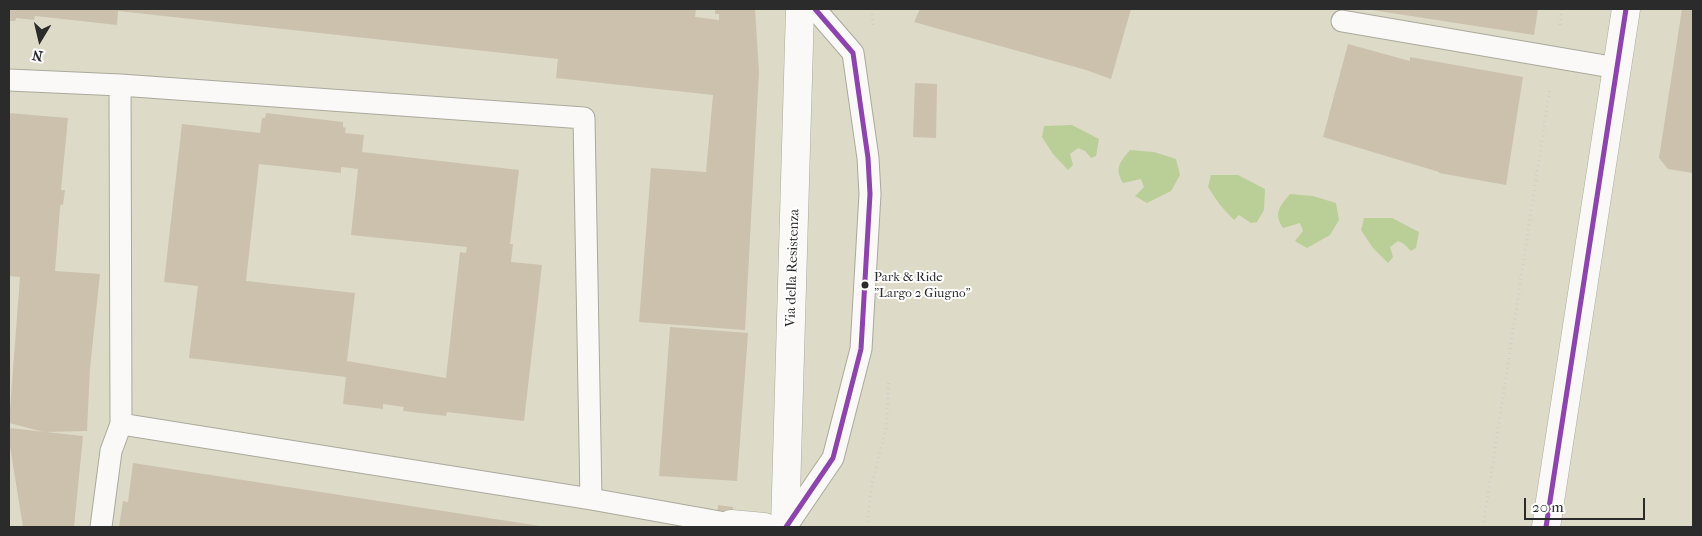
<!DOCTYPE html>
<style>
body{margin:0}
#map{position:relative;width:1702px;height:536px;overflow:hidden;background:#dddac7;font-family:"IM FELL French Canon",serif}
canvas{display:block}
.frame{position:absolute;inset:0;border:10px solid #2b2b2b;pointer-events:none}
.north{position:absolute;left:15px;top:15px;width:50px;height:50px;-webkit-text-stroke:4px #fff;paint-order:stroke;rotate:189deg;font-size:14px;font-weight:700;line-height:20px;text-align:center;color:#2b2b2b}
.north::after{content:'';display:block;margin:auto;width:18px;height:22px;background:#2b2b2b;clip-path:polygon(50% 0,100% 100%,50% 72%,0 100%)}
.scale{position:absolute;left:1524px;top:498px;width:121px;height:22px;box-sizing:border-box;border:2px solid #2b2b2b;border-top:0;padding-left:6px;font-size:15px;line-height:18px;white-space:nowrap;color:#2b2b2b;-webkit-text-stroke:4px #fff;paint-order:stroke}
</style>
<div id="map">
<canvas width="1702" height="536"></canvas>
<div class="frame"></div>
<div class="north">N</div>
<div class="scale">20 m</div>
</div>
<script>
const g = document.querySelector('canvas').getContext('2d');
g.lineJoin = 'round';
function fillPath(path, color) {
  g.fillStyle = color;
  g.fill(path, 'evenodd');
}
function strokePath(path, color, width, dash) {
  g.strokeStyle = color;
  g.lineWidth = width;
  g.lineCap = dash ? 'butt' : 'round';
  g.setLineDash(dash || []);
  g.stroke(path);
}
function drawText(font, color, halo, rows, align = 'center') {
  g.font = font + ' "IM FELL French Canon",serif';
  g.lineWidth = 4;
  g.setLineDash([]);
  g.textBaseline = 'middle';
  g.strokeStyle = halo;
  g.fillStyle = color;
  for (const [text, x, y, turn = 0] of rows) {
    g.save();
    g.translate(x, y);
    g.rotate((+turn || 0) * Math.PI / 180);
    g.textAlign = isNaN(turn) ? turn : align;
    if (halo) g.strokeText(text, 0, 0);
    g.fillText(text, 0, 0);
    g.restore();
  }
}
const green = new Path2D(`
 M1072 125 1099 139 1096 156 1091 158 1085 151 1078 148 1070 154 1073 165 1068 170 1053 154 1042 137 1044 126Z
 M1130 150 1154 152 1176 159 1180 175 1171 191 1147 203 1135 196 1144 187 1141 179 1123 183C1114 168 1120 162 1130 150Z
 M1211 175H1238L1265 189 1264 210 1257 222 1251 223 1239 215 1234 220 1220 205 1208 187Z
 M1290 194 1313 196 1336 203 1339 220 1330 235 1307 248 1295 241 1303 231 1300 223 1283 228C1273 213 1280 206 1290 194Z
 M1364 218H1392L1419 232 1416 248 1411 251 1404 244 1398 241 1390 247 1393 257 1388 263 1373 248 1361 230Z`);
const building = new Path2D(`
 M9 9H696L695 17 719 20V14H715V9H755L759 72 745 330 639 322 651 168 706 172 713 95 556 78 558 59 118 11 117 25 35 16 34 20 16 18 15 21H9Z
 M920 9H1131L1111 79 1086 70 914 22Z
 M1372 9H1538L1534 35 1372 10Z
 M1682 9H1693V173L1668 169 1659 158Z
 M1348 44 1410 61V57L1523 77 1506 185 1439 173V172L1323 137Z
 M915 83 937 84 936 138 913 137Z
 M9 113 68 118 61 190H65L63 205 61 204 60 208 55 271 100 274 90 368 87 431 44 432 9 423 20 277 9 276Z
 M266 113 343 122V127L346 128 345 133 364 135 362 152 519 170 510 244H513L511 262 542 265 524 421 447 412 446 416 403 411 404 407 383 404V409L343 404 346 377 189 358 198 286 164 282 182 124 260 133 262 118H265ZM259 164 341 173V167L358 169 351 235 467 247 466 253 460 252 446 378 347 361 355 293 246 281Z
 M670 327 748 333 737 481 659 476Z
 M9 428 83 436 74 527H23L9 440Z
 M133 463 540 526V527H119L123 501 128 502Z
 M718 505 733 507 731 518 717 516Z`);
const path = new Path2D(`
 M872 9 873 26
 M1560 25 1562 9
 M867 527 871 488 886 428 889 379
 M1483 527 1550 88`);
const lane = new Path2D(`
 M1342 21 1617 68
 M9 80 120 85 121 424 111 451 101 527
 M120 85 584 118 591 499
 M121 424 591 499 731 524
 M786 527 833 458 861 349 870 194 868 158 853 53 815 9`);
const street = new Path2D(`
 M731 524 764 527`);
const secondary = new Path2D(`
 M785 527 800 9`);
const primary = new Path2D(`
 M1546 527 1626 9`);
const bus1 = new Path2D(`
 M786 527 833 458 861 349 870 194 868 158 853 53 815 9
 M1546 527 1626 9`);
const markers = [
 [865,285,4.5,"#2b2b2b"]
];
const busNames = [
 ["Park & Ride",874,278],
 ["\"Largo 2 Giugno\"",874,294]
];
const streetNames = [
 ["Via della Resistenza",793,268,-88]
];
fillPath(green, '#bacf98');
fillPath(building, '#ccc1ad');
strokePath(lane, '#aba99d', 23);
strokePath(street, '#aba99d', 29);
strokePath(secondary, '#aba99d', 29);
strokePath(primary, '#aba99d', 29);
strokePath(path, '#cfcfca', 3, [1, 4]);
strokePath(lane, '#faf9f7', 21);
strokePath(street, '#faf9f7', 28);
strokePath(secondary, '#faf9f7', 28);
strokePath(primary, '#faf9f7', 28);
strokePath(bus1, '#8e44ad', 5);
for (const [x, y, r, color] of markers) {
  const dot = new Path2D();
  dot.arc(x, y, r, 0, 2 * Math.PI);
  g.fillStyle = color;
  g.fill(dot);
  strokePath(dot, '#fff', 2);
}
drawText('13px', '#2b2b2b', '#fff', busNames, 'left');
drawText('14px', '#2b2b2b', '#fff', streetNames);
</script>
